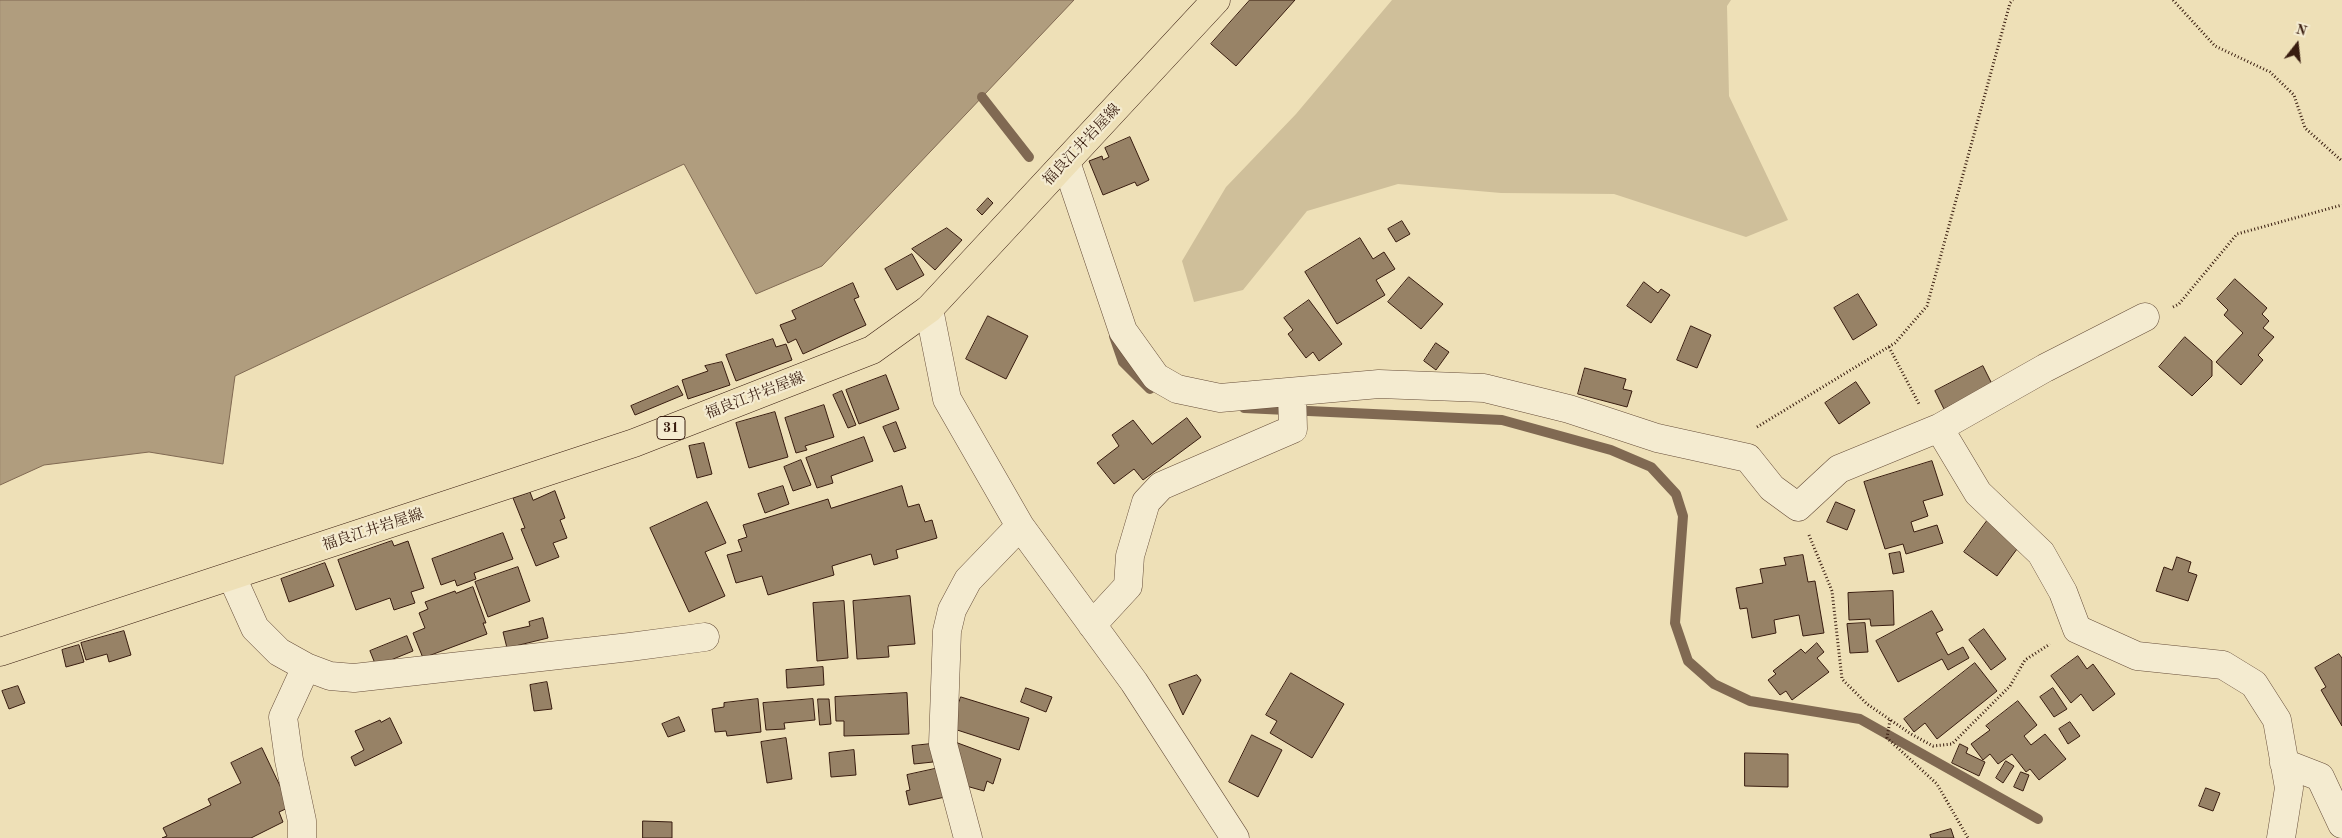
<!DOCTYPE html>
<meta charset="utf-8">
<style>
body{margin:0}
#map{position:relative;width:2342px;height:838px;overflow:hidden;background:#eee0b7;font-family:"Old Standard TT",serif}
canvas{display:block}
.north{position:absolute;left:2272px;top:20px;width:50px;height:50px;-webkit-text-stroke:4px #f4ebd0;paint-order:stroke;rotate:16deg;font-size:14px;font-weight:700;line-height:20px;text-align:center;color:#381c0f}
.north::after{content:'';display:block;margin:auto;width:18px;height:22px;background:#381c0f;clip-path:polygon(50% 0,100% 100%,50% 72%,0 100%)}
</style>
<div id="map">
<canvas width="2342" height="838"></canvas>
<div class="north">N</div>
</div>
<script>
const g = document.querySelector('canvas').getContext('2d');
g.lineJoin = 'round';
function fillPath(path, color) {
  g.fillStyle = color;
  g.fill(path, 'evenodd');
}
function strokePath(path, color, width, dash) {
  g.strokeStyle = color;
  g.lineWidth = width;
  g.lineCap = dash ? 'butt' : 'round';
  g.setLineDash(dash || []);
  g.stroke(path);
}
function drawText(font, color, halo, rows, align = 'center') {
  g.font = font + ' "Old Standard TT","Noto Serif JP",serif';
  g.lineWidth = 4.5;
  g.setLineDash([]);
  g.textBaseline = 'middle';
  g.strokeStyle = halo;
  g.fillStyle = color;
  for (const [text, x, y, turn = 0] of rows) {
    g.save();
    g.translate(x, y);
    g.rotate((+turn || 0) * Math.PI / 180);
    g.textAlign = isNaN(turn) ? turn : align;
    if (halo) g.strokeText(text, 0, 0);
    g.fillText(text, 0, 0);
    g.restore();
  }
}
const green = new Path2D(`
 M1392 0H1731L1727 6 1729 96 1788 220 1746 237 1614 194 1501 193 1398 184 1307 211 1243 290 1194 302 1182 261 1226 187 1296 114Z`);
const water = new Path2D(`
 M0 0H1074L822 266 756 294 684 164 235 376 223 464 149 452 44 465 0 485Z`);
const stream = new Path2D(`
 M982 97 1029 157
 M1114 336 1123 362 1150 389
 M1244 408 1502 420 1611 450 1651 467 1676 494 1683 516 1675 623 1688 661 1714 684 1750 701 1860 719 2038 819`);
const building = new Path2D(`
 M1250 0H1295L1236 66 1211 44Z
 M1130 137 1149 180 1137 186 1135 182 1103 195 1089 161 1102 156 1103 160 1109 157 1105 148Z
 M988 198 993 203 982 215 977 210Z
 M1402 221 1410 234 1396 242 1388 229Z
 M947 228 962 240 935 270 912 249Z
 M1360 238 1373 259 1384 252 1395 269 1376 280 1385 295 1337 324 1305 272Z
 M912 254 924 275 897 290 885 269Z
 M1409 277 1443 304 1421 329 1388 302Z
 M2235 279 2267 308 2262 314 2269 321 2263 328 2274 337 2258 355 2263 360 2241 385 2216 362 2243 333 2224 315 2228 310 2217 299Z
 M1644 282 1658 293 1661 289 1670 295 1651 323 1627 306Z
 M853 283 859 297 854 299 866 325 803 354 796 339 788 343 780 325 796 319 792 311Z
 M1858 294 1877 325 1853 340 1834 308Z
 M1309 300 1342 344 1319 361 1313 352 1306 358 1288 334 1293 330 1284 318Z
 M988 316 1028 336 1006 379 966 359Z
 M1691 326 1711 335 1697 368 1677 360Z
 M2185 337 2212 361V376L2192 396 2159 367Z
 M773 339 776 347 786 344 792 360 736 381 726 355Z
 M1436 343 1449 352 1436 370 1424 361Z
 M722 362 730 385 688 399 682 380 708 371 705 366Z
 M1983 366 1992 384 1944 409 1935 391Z
 M1585 368 1626 379 1623 389 1632 391 1627 407 1578 394Z
 M886 375 899 409 859 424 846 390Z
 M1856 382 1870 403 1839 424 1825 403Z
 M678 386 683 395 635 415 631 406Z
 M842 391 856 425 848 428 833 395Z
 M824 405 834 437 805 446 807 450 796 453 785 418Z
 M775 412 788 457 749 468 736 423Z
 M1187 418 1201 437 1143 480 1134 469 1114 484 1097 463 1119 446 1112 435 1133 420 1152 444Z
 M896 422 906 448 894 452 883 427Z
 M864 437 873 461 831 476 833 483 817 488 806 458Z
 M704 443 712 474 697 478 689 446Z
 M801 460 811 485 793 491 784 467Z
 M1932 461 1943 495 1923 501 1928 516 1911 522 1914 532 1937 525 1943 543 1906 554 1903 544 1885 549 1864 482Z
 M783 486 789 504 765 513 758 494Z
 M902 486 908 507 919 504 925 522 932 520 937 538 896 550 898 558 874 565 871 554 832 566 834 575 768 595 762 576 736 583 727 555 742 551 738 540 747 537 743 525 828 499 831 508Z
 M555 491 565 518 560 520 567 538 553 543 559 557 536 566 521 529 525 528 513 498 530 492 533 500Z
 M707 502 726 543 705 552 725 596 689 612 650 528Z
 M1836 502 1855 510 1847 530 1827 522Z
 M1987 521 2020 545 1997 576 1964 552Z
 M503 533 513 559 474 573 476 579 457 586 455 580 441 585 432 559Z
 M392 541 394 546 408 541 424 588 411 592 415 603 394 610 390 598 356 610 338 560Z
 M1900 552 1904 572 1893 574 1889 554Z
 M1803 555 1808 582 1815 581 1824 633 1803 636 1799 615 1774 620 1776 633 1752 638 1747 608 1740 609 1736 588 1763 583 1760 569 1786 565 1784 558Z
 M2177 557 2191 562 2188 572 2197 575 2188 601 2156 591 2164 567 2172 570Z
 M325 563 334 586 289 602 281 579Z
 M518 567 530 601 488 617 475 582Z
 M473 587 486 623H483L487 634 423 658 413 633 425 628 419 613 428 609 425 602 455 591 456 593Z
 M1893 591 1894 625 1871 626 1870 619 1849 620 1848 593Z
 M910 596 915 644 888 646 889 657 857 659 853 601Z
 M844 601 848 658 817 661 813 603Z
 M1932 611 1943 630 1936 633 1948 655 1963 647 1969 658 1948 670 1942 659 1898 682 1876 641Z
 M543 618 548 638 507 648 503 632 530 626 529 622Z
 M1865 623 1868 652 1850 653 1847 624Z
 M1984 629 2006 659 1991 670 1969 640Z
 M124 631 131 655 109 662 107 654 86 660 81 643Z
 M407 636 413 651 376 666 370 651Z
 M1817 643 1824 652 1817 658 1829 672 1792 700 1786 691 1780 695 1768 680 1776 674 1773 671 1801 649 1805 653Z
 M79 645 84 662 66 667 62 650Z
 M2339 654 2342 658V726L2321 690 2326 687 2315 668Z
 M2078 656 2087 669 2093 664 2115 694 2093 711 2081 694 2071 703 2051 676Z
 M1975 663 1997 691 1937 739 1925 723 1914 732 1904 719Z
 M823 667 824 685 787 688 786 670Z
 M1291 673 1344 704 1312 758 1270 733 1277 721 1266 715Z
 M1197 675 1201 680 1183 715 1169 685Z
 M547 682 552 709 534 711 530 685Z
 M18 686 25 703 9 709 2 691Z
 M1026 688 1052 697 1046 712 1021 702Z
 M2053 688 2067 709 2054 717 2040 697Z
 M907 693 909 734 844 736V721H836L835 697Z
 M961 697 1029 718 1019 750 951 728Z
 M758 699 761 732 727 736 726 731 715 732 712 709 724 707V703Z
 M813 699 815 720 784 723 785 729 766 730 763 703Z
 M818 699H829L831 724 820 725Z
 M2018 701 2037 725 2024 736 2031 745 2045 734 2066 759 2039 780 2030 769 2026 772 2012 754 1998 764 1990 754 1983 760 1971 744 1990 730 1986 726Z
 M679 717 685 731 668 737 662 724Z
 M390 718 402 743 355 766 351 757 364 750 355 731 380 720 381 722Z
 M2070 722 2080 736 2068 744 2059 729Z
 M1252 735 1282 750 1258 797 1229 782Z
 M786 738 792 779 767 783 761 742Z
 M955 742 1001 759 993 784 987 781 984 791 959 784Z
 M931 744 933 762 914 764 912 746Z
 M1960 744 1968 748 1966 753 1985 762 1979 776 1952 763Z
 M262 748 290 807 279 812 283 822 251 838H162L167 836 163 828 211 805 208 799 241 783 231 763Z
 M854 750 856 775 831 777 829 753Z
 M1745 753 1788 754V787L1745 786Z
 M2006 761 2014 766 2003 783 1996 778Z
 M939 768 945 797 909 805 906 791 910 790 907 775Z
 M2021 772 2029 775 2023 791 2014 787Z
 M2206 788 2220 793 2213 811 2199 806Z
 M643 821 672 822V838H643Z
 M1951 829 1954 838H1931L1930 835Z`);
const path = new Path2D(`
 M2173 0 2215 46 2270 72 2294 95 2305 128 2342 161
 M2173 307 2179 304 2237 234 2342 205
 M1889 347 1919 404
 M1757 427 1895 343 1927 306 2010 3 2013 0
 M1809 535 1832 591 1842 679 1867 704 1911 734 1933 746 1952 744 2010 686 2025 660 2050 644
 M1890 720 1887 738 1937 784 1968 838`);
const street = new Path2D(`
 M1066 162 1123 331 1156 377 1177 389 1220 398 1379 384 1484 388 1569 409 1657 438 1748 458 1772 488 1798 507 1839 469 1939 428 2045 368 2145 317
 M929 309 947 399 1020 526 1134 682 1235 838
 M1939 428 1978 493 2041 553 2063 592 2077 629 2137 656 2223 665 2254 684 2277 720 2289 788 2281 838
 M232 577 255 628 279 652 306 667 330 676 354 678 630 647 705 637
 M1092 625 1128 586 1130 556 1146 502 1161 486 1293 429 1292 392
 M2284 763 2320 777 2342 824
 M302 838V821L289 760 283 717 306 667
 M968 838 943 744 947 631 952 610 968 580 1020 526`);
const primary = new Path2D(`
 M0 652 634 443 872 350 929 309 1216 0`);
const shields = [
 [671,428,28]
];
const shieldNames = [
 ["31",671,428]
];
const streetNames = [
 ["福良江井岩屋線",1082,145,-47],
 ["福良江井岩屋線",755,396,-21],
 ["福良江井岩屋線",373,530,-18]
];
fillPath(green, '#cfbf9a');
fillPath(water, '#b09d7e');
strokePath(water, '#806952', 1);
strokePath(stream, '#806952', 10);
fillPath(building, '#978266');
strokePath(building, '#381c0f', 1);
strokePath(street, '#664d39', 29);
strokePath(primary, '#381c0f', 29);
strokePath(path, '#381c0f', 3, [1, 2.5]);
strokePath(street, '#f4ebd0', 28);
strokePath(primary, '#eee0b7', 28);
for (const [x, y, w] of shields) {
  const box = new Path2D();
  box.roundRect(x - w / 2, y - 11.5, w, 23, 4);
  g.fillStyle = '#f4ebd0';
  g.fill(box);
  strokePath(box, '#381c0f', 1);
}
drawText('bold 14px', '#381c0f', null, shieldNames);
drawText('15px', '#381c0f', '#f4ebd0', streetNames);
</script>
